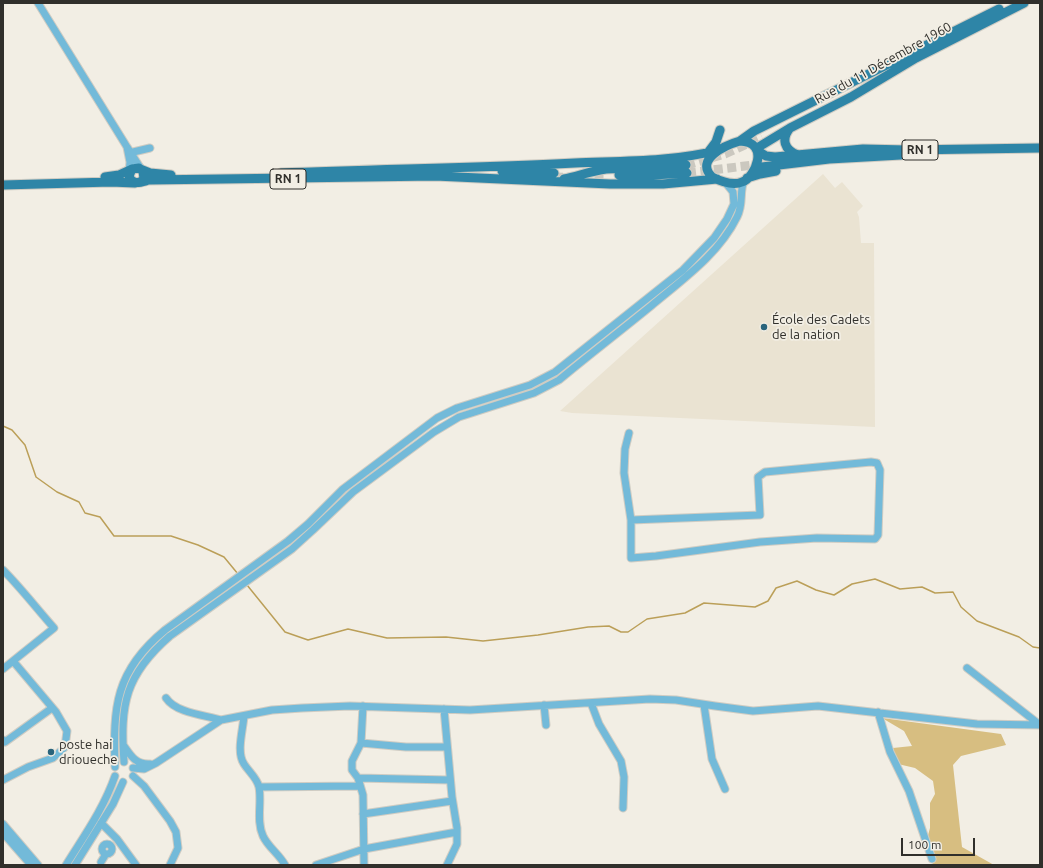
<!DOCTYPE html>
<meta charset="utf-8">
<style>
body{margin:0}
#map{position:relative;width:1043px;height:868px;overflow:hidden;background:#f2eee4;font-family:Ubuntu,sans-serif}
canvas{display:block}
.frame{position:absolute;inset:0;border:4px solid #302f2b;pointer-events:none}
.scale{position:absolute;left:901px;top:838px;width:74px;height:18px;box-sizing:border-box;border:2px solid #302f2b;border-top:0;padding-left:5px;font-size:12px;line-height:14px;white-space:nowrap;color:#302f2b;-webkit-text-stroke:3px #f2eee4;paint-order:stroke}
</style>
<div id="map">
<canvas width="1043" height="868"></canvas>
<div class="frame"></div>
<div class="scale">100 m</div>
</div>
<script>
const g = document.querySelector('canvas').getContext('2d');
g.lineJoin = 'round';
function fillPath(path, color) {
  g.fillStyle = color;
  g.fill(path, 'evenodd');
}
function strokePath(path, color, width, dash) {
  g.strokeStyle = color;
  g.lineWidth = width;
  g.lineCap = dash ? 'butt' : 'round';
  g.setLineDash(dash || []);
  g.stroke(path);
}
function drawText(font, color, halo, rows, align = 'center') {
  g.font = font + ' Ubuntu,sans-serif';
  g.lineWidth = 3.5;
  g.setLineDash([]);
  g.textBaseline = 'middle';
  g.strokeStyle = halo;
  g.fillStyle = color;
  for (const [text, x, y, turn = 0] of rows) {
    g.save();
    g.translate(x, y);
    g.rotate((+turn || 0) * Math.PI / 180);
    g.textAlign = isNaN(turn) ? turn : align;
    if (halo) g.strokeText(text, 0, 0);
    g.fillText(text, 0, 0);
    g.restore();
  }
}
const built = new Path2D(`
 M823 174 835 188 842 182 863 206 857 212 859 217 861 243H874L875 427 572 413 560 411Z`);
const green = new Path2D(`
 M882 718 1001 734 1006 745 961 756 953 765 962 847 994 865H933L926 843 930 828V803L935 794 933 781 915 768 898 764 893 748 912 746 904 731Z`);
const stream = new Path2D(`
 M3 426 12 430 25 445 36 477 57 492 79 502 85 513 100 517 114 536H171L198 545 224 557 238 574
 M247 585 285 632 308 640 348 629 387 638 446 637 483 641 538 635 588 627 609 626 621 632H628L647 619 685 613 704 603 755 607 768 601 776 588 797 581 816 590 834 595 852 584 875 579 900 589 922 587 935 593 953 592 961 607 977 621 1019 637 1033 647 1040 648`);
const majorTunnel = new Path2D(`
 M686 165 725 154 762 137
 M687 173 762 164
 M554 177 607 178`);
const minor = new Path2D(`
 M38 3 127 147
 M129 153 150 148
 M129 173 130 162 127 147 141 169
 M629 433 625 449 624 473 631 520V558L656 556 760 542 817 538 875 539 878 535 880 470 877 463 871 462 765 472 758 477 760 515 631 520
 M3 570C21 588 37 609 54 628L3 669
 M967 668 1040 725
 M166 698C176 713 204 715 221 720
 M591 703 599 724 621 761 624 777 623 808
 M544 705 546 725
 M704 705 712 759 725 789
 M363 706 361 743 352 761V770L358 778 363 795 364 865
 M444 709 452 797 457 828V844L447 865
 M878 712 890 752 909 791 932 859
 M244 716C243 730 236 752 244 764 249 772 257 778 259 787 262 802 256 821 263 836 268 847 279 854 285 865
 M3 740 5 742 52 708
 M361 743 406 747H447
 M124 746C131 756 136 765 150 764
 M124 762C120 704 125 675 170 636L292 549 313 530 353 492 434 432 459 417 534 393 559 380 570 371C597 349 624 328 651 306 682 280 719 254 737 217 744 204 739 192 744 181
 M115 767C113 707 115 671 165 630L288 541 308 524 343 489 437 418 457 408 530 385 555 372 565 364 683 270 714 238 727 219 734 204 733 192 725 182
 M133 768 144 769 156 763 221 720 272 710 302 708 350 706 470 710 650 699 676 700 715 706 753 711 818 706 977 724 1040 725
 M133 776 144 786 170 821 176 832 178 848 170 865
 M358 778 450 780
 M3 780 28 767 53 758 65 747 67 731 56 712 13 661
 M259 787 360 786
 M363 814 452 801
 M101 823 117 839 136 865
 M3 824 38 865
 M3 833 31 865
 M102 849a5 5 0 1 1 10 0a5 5 0 1 1-10 0Z
 M101 862 106 854
 M66 865C84 836 104 808 115 776
 M75 865 113 804 123 782
 M316 865 364 849 457 832`);
const major = new Path2D(`
 M790 128C781 139 784 150 798 155
 M740 141 754 131 999 9
 M740 141C771 142 755 178 742 182 733 186 720 181 712 177 694 159 726 145 740 141Z
 M757 148 790 128 851 97 916 58 1024 3
 M758 151 766 156 775 157 863 149 907 150 1040 148
 M707 154 716 142 720 130
 M762 167 829 159 901 155
 M140 169 150 173 171 175
 M502 171 554 173
 M281 173C379 169 477 168 575 163 623 161 672 162 719 150
 M619 175H653L687 173
 M105 177 119 175 132 169
 M747 178 760 174 776 171
 M564 179C578 176 592 171 606 169 633 167 660 169 686 165
 M140 182 144 179 143 171 139 168 132 169 129 176C132 186 141 182 149 180L435 176 610 184H663L717 179
 M3 185 111 182 135 183`);
const markers = [
 [764,327,4,"#29647c"],
 [51,752,4,"#29647c"]
];
const shields = [
 [920,150,36],
 [288,179,36]
];
const shieldNames = [
 ["RN 1",920,150],
 ["RN 1",288,179]
];
const streetNames = [
 ["Rue du 11 Décembre 1960",883,63,-29]
];
const poiNames = [
 ["École des Cadets",772,320],
 ["de la nation",772,335],
 ["poste hai",59,745],
 ["drioueche",59,760]
];
fillPath(built, '#eae3d2');
fillPath(green, '#d7be81');
strokePath(stream, '#bb9f58', 1.5);
strokePath(majorTunnel, '#cbc8bf', 9, [9, 4.5]);
strokePath(minor, '#cfccc3', 9);
strokePath(major, '#cfccc3', 11);
strokePath(minor, '#73bad9', 7);
strokePath(major, '#2e85a7', 9);
for (const [x, y, r, color] of markers) {
  const dot = new Path2D();
  dot.arc(x, y, r, 0, 2 * Math.PI);
  g.fillStyle = color;
  g.fill(dot);
  strokePath(dot, '#f2eee4', 1.5);
}
for (const [x, y, w] of shields) {
  const box = new Path2D();
  box.roundRect(x - w / 2, y - 10, w, 20, 3);
  g.fillStyle = '#f2eee4';
  g.fill(box);
  strokePath(box, '#302f2b', 1);
}
drawText('bold 12px', '#302f2b', null, shieldNames);
drawText('13px', '#302f2b', '#f2eee4', streetNames);
drawText('13px', '#302f2b', '#f2eee4', poiNames, 'left');
</script>
